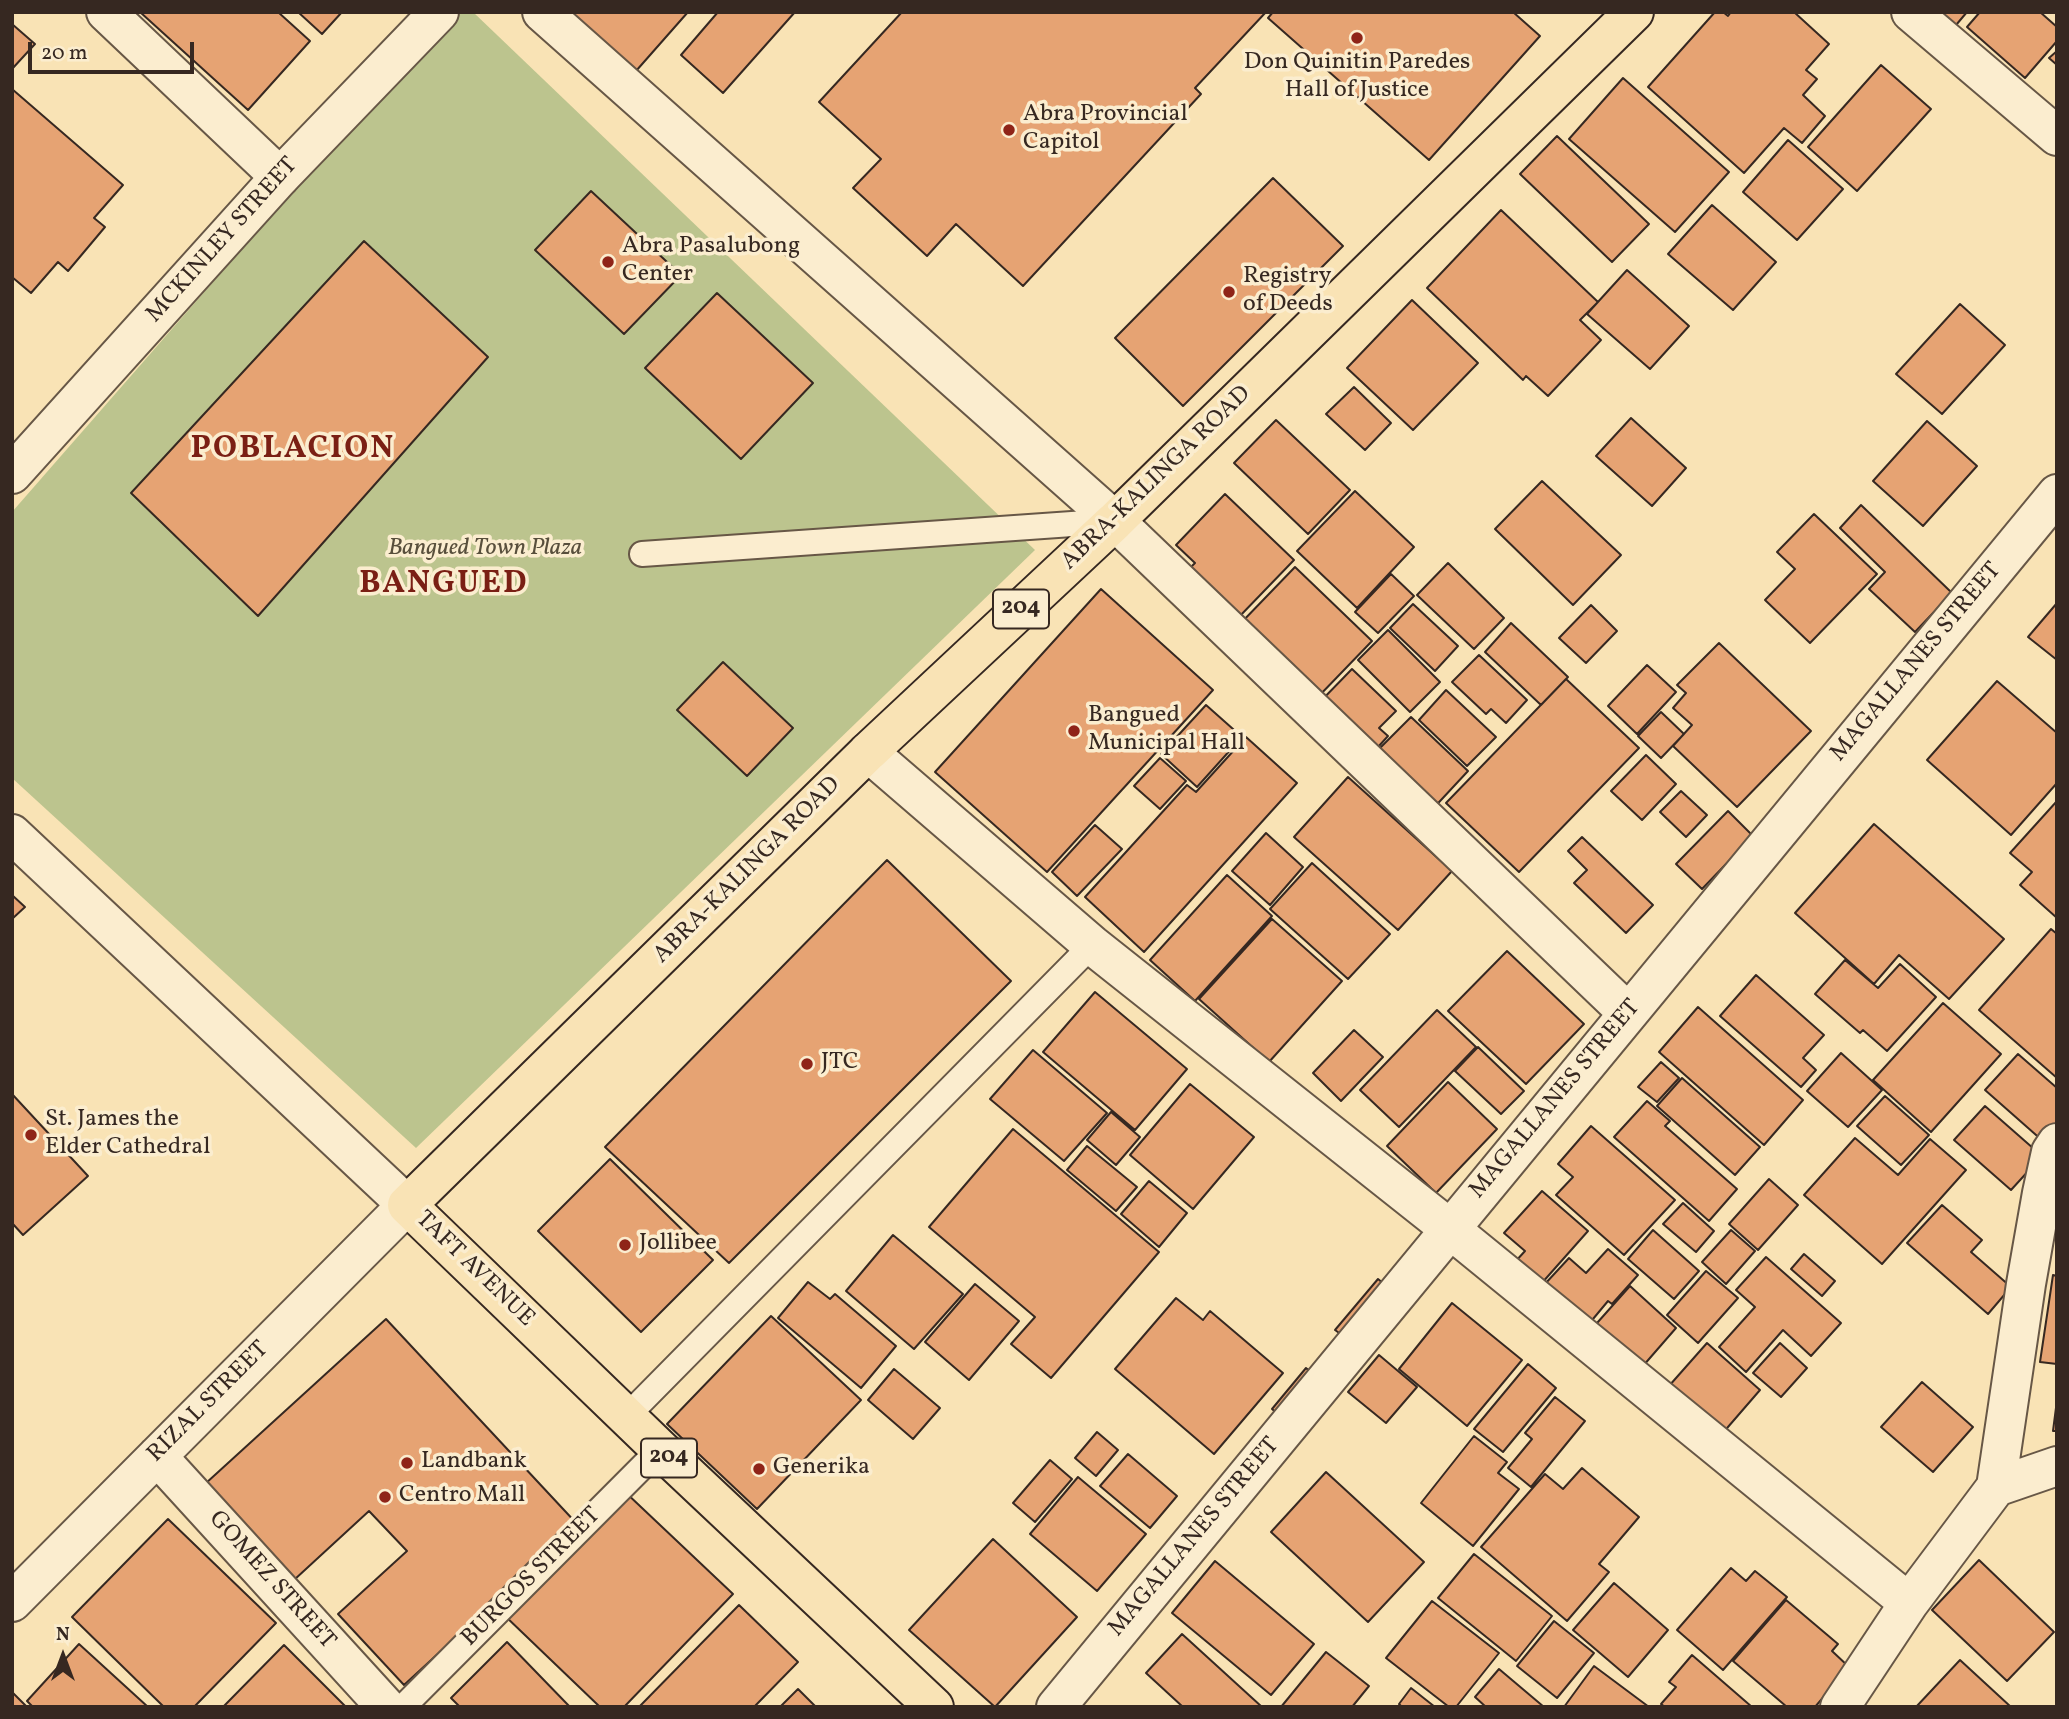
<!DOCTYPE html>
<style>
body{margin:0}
#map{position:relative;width:2069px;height:1719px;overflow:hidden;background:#f9e3b5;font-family:Vollkorn,serif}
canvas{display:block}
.frame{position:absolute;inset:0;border:14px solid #362821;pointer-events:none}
.north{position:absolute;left:28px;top:1621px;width:70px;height:70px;-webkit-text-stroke:5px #fbedcf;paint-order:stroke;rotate:0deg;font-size:19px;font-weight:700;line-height:28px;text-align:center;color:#362821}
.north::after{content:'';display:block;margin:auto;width:24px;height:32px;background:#362821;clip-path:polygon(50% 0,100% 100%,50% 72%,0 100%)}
.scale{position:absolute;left:28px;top:42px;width:166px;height:32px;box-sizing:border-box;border:4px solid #362821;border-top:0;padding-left:9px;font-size:21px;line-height:24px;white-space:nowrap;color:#362821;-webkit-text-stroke:5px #fbedcf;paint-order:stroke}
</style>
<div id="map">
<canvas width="2069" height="1719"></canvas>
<div class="frame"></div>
<div class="north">N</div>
<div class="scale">20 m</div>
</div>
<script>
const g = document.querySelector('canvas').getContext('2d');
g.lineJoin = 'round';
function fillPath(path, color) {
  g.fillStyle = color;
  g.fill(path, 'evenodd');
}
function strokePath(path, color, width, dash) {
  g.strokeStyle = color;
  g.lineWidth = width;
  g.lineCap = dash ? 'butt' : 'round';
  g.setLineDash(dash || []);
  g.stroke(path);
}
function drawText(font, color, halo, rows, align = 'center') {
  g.font = font + ' Vollkorn,serif';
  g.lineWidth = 7;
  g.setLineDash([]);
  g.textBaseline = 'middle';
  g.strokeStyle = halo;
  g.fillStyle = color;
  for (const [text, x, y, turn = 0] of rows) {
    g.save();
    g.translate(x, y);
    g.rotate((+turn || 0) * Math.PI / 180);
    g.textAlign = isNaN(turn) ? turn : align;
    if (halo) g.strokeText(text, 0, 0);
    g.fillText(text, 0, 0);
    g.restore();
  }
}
const green = new Path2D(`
 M449 12H473L1035 550 416 1148 12 778V512Z`);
const building = new Path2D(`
 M140 12H278L310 41 248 110Z
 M298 12H342L322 34Z
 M569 12H688L636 71Z
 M718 12H795L723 93 681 55Z
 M902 12H1266L1195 88 1201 94 1023 286 956 224 927 256 853 188 881 159 819 102Z
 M1273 12H1513L1540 36 1429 160 1268 18Z
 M1715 12H1723L1728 16 1731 12H1794L1829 44 1806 70 1817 79 1803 95 1825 116 1802 143 1784 128 1744 173 1648 87Z
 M1928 12H1967L1951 31Z
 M1980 12H2040L2057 27V41L2025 78 1967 27Z
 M12 24 35 44 12 69Z
 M2057 51V65L2049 58Z
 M1881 65 1931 109 1857 191 1808 147Z
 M1623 78 1729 172 1675 232 1569 139Z
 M12 89 123 185 94 218 105 227 68 271 58 262 31 293 12 277Z
 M1557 136 1649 224 1612 262 1520 174Z
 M1788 140 1843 189 1797 240 1743 192Z
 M1273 178 1343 246 1183 406 1115 338Z
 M591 191 681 275 624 334 535 250Z
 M1712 205 1776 262 1733 310 1668 254Z
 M1501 210 1598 302 1580 320 1601 340 1548 396 1526 376 1523 380 1427 288Z
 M364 241 488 357 258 616 131 493Z
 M1627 270 1689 326 1650 369 1587 314Z
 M717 293 813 383 741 459 645 368Z
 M1412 300 1478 363 1413 430 1347 368Z
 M1960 304 2005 345 1942 414 1896 374Z
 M1354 387 1391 423 1365 450 1326 414Z
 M1631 418 1686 468 1652 506 1596 456Z
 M1276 420 1350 490 1308 534 1234 463Z
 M1927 421 1977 466 1923 526 1873 481Z
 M1542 481 1621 555 1573 605 1495 529Z
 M1355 491 1414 547 1357 608 1297 551Z
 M1225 494 1294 560 1238 618 1188 570 1195 563 1176 545Z
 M1861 505 1952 593 1915 632 1869 589 1885 572 1840 528Z
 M1814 514 1877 574 1810 643 1765 600 1795 569 1777 552Z
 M1448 563 1504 618 1474 649 1417 595Z
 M1295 567 1372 641 1316 699 1239 625Z
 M1391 574 1414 596 1378 633 1355 612Z
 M1101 589 1213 690 1047 872 935 772Z
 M2057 603V660L2028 637Z
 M1413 604 1458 646 1435 671 1390 628Z
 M1591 605 1617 631 1586 663 1559 638Z
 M1511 623 1568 677 1541 705 1485 652Z
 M1388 630 1440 682 1410 712 1358 660Z
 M1719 643 1811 731 1737 807 1673 746 1692 725 1673 708 1686 693 1677 685Z
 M1479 655 1527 700 1506 723 1491 709 1486 714 1452 682Z
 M723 662 793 728 747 776 677 710Z
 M1647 665 1676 692 1637 734 1608 706Z
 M1352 669 1396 711 1379 728 1388 736 1369 757 1316 706Z
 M1566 679 1639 748 1519 872 1446 803Z
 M1997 681 2057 733V783L2011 835 1927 760Z
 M1446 690 1496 737 1467 766 1419 720Z
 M1206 705 1242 737 1197 787 1161 754Z
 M1661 712 1684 734 1661 758 1638 736Z
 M1411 717 1468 771 1428 814 1370 758Z
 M1246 737 1297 783 1144 952 1085 897 1187 785 1196 792Z
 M1646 755 1676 784 1642 820 1611 791Z
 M1160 758 1186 781 1160 809 1134 786Z
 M1348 777 1452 871 1398 930 1294 837Z
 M1681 791 1707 815 1686 837 1660 812Z
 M2057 801V918L2020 885 2032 872 2010 853Z
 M1728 811 1753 836 1702 889 1676 864Z
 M1874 824 2004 939 1949 999 1899 955 1874 984 1795 913Z
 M1095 825 1122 849 1077 896 1052 872Z
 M1266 833 1303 867 1270 905 1232 871Z
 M1582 837 1653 905 1626 933 1574 883 1587 870 1568 851Z
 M887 860 1011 981 729 1263 605 1147Z
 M1312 863 1390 934 1348 979 1270 909Z
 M1227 875 1272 916 1195 1001 1150 960Z
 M12 895 25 907 12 919Z
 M1272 919 1342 981 1269 1062 1199 999Z
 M2051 929 2057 934V1078L1979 1010Z
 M1507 951 1584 1024 1526 1084 1448 1011Z
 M1845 960 1878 988 1900 964 1936 997 1887 1051 1863 1030 1860 1033 1815 994Z
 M1756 975 1824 1035 1803 1058 1816 1070 1801 1087 1720 1016Z
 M1095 992 1187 1069 1135 1130 1043 1052Z
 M1943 1003 2001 1054 1931 1132 1873 1080Z
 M1698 1007 1803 1100 1764 1145 1659 1052Z
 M1437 1010 1476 1047 1399 1127 1360 1090Z
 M1354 1030 1383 1057 1341 1101 1313 1073Z
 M1478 1047 1524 1091 1501 1114 1455 1071Z
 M1033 1050 1107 1113 1064 1161 990 1099Z
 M1841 1053 1882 1090 1848 1127 1807 1091Z
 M2018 1054 2057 1088V1127L2044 1142 1985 1090Z
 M1661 1062 1679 1078 1657 1102 1638 1087Z
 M1682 1078 1760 1147 1735 1175 1657 1106Z
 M1448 1082 1497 1129 1436 1193 1387 1146Z
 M1190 1084 1254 1137 1193 1209 1130 1155Z
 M12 1094 88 1176 23 1235 12 1223Z
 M1885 1096 1929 1135 1901 1165 1857 1126Z
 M1647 1101 1670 1121 1665 1126 1737 1189 1709 1221 1614 1137Z
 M1985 1106 2042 1156 2011 1190 1954 1140Z
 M1111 1112 1140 1137 1116 1165 1087 1140Z
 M1591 1126 1675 1200 1624 1255 1556 1195 1573 1177 1558 1164Z
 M1013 1129 1159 1252 1051 1378 1011 1344 1035 1317 929 1227Z
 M1855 1138 1898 1175 1930 1139 1966 1170 1882 1264 1804 1195Z
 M1087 1146 1137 1187 1116 1211 1067 1170Z
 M610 1159 713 1260 641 1332 538 1231Z
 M1769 1179 1798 1205 1758 1250 1729 1224Z
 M1149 1181 1187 1213 1159 1247 1121 1214Z
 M1542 1191 1588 1231 1541 1284 1515 1262 1525 1251 1504 1233Z
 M1683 1203 1714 1231 1696 1252 1663 1224Z
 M1942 1205 1982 1240 1971 1252 2011 1287 1988 1314 1907 1243Z
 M1653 1230 1699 1271 1674 1299 1628 1259Z
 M1731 1230 1755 1251 1726 1284 1702 1262Z
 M893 1235 963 1294 914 1349 846 1291Z
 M1608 1249 1638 1275 1612 1304 1608 1301 1588 1325 1544 1285 1569 1258 1586 1273Z
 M1804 1254 1835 1281 1822 1296 1791 1269Z
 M1766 1257 1841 1323 1811 1356 1783 1330 1746 1372 1719 1347 1755 1307 1736 1290Z
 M1706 1271 1738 1298 1698 1343 1667 1315Z
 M2053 1275 2057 1276V1364L2040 1362Z
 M1378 1279 1395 1293 1353 1343 1335 1330Z
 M808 1282 830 1299 835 1294 896 1346 861 1388 778 1318Z
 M975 1284 1019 1321 969 1380 925 1342Z
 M1630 1286 1676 1328 1636 1374 1589 1332Z
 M1176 1298 1203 1320 1210 1311 1283 1373 1214 1454 1115 1369Z
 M1452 1303 1522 1360 1467 1426 1399 1369Z
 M771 1316 861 1400 757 1509 667 1424Z
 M386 1319 578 1525 404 1685 338 1614 407 1551 369 1511 294 1580 205 1484Z
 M1707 1343 1760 1390 1715 1442 1661 1395Z
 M1780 1343 1807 1368 1781 1397 1753 1373Z
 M1379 1355 1417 1387 1386 1423 1348 1392Z
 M1528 1364 1556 1388 1503 1452 1474 1429Z
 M1306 1368 1321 1380 1287 1422 1272 1409Z
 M894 1369 940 1408 913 1439 868 1400Z
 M1922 1382 1973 1427 1933 1472 1881 1427Z
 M1555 1397 1585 1421 1531 1487 1508 1468 1532 1439 1525 1433Z
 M2057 1400V1431H2053Z
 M1097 1432 1118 1450 1096 1476 1075 1458Z
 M1474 1436 1507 1462 1498 1473 1519 1489 1473 1546 1421 1503Z
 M1128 1454 1177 1496 1150 1528 1100 1486Z
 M1050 1460 1072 1479 1035 1522 1013 1503Z
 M1582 1468 1639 1517 1599 1564 1609 1572 1567 1621 1481 1547 1545 1474 1563 1489Z
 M1326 1472 1424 1562 1368 1622 1271 1532Z
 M1078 1477 1146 1534 1097 1591 1030 1534Z
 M623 1490 733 1594 624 1707H600L503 1614Z
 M168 1519 276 1623 194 1707H164L72 1617Z
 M993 1539 1077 1617 995 1707 909 1630Z
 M1474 1554 1552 1616 1516 1661 1438 1598Z
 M1979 1560 2054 1632 2007 1681 1932 1610Z
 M1215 1561 1314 1644 1271 1695 1172 1613Z
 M1731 1568 1746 1581 1755 1571 1787 1597 1723 1670 1677 1630Z
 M1614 1583 1668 1630 1628 1677 1573 1630Z
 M1786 1600 1838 1644 1832 1651 1849 1667 1815 1707H1787L1733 1661Z
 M1432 1601 1499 1653 1456 1707H1449L1386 1658Z
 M739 1605 798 1662 754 1707H639Z
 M1554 1621 1594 1653 1557 1698 1517 1666Z
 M1182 1634 1262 1707H1183L1146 1673Z
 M507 1642 570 1707H460L451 1698Z
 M79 1644 148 1707H33L27 1701Z
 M284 1645 346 1707H223Z
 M1326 1652 1369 1686 1352 1707H1281Z
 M1692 1655 1752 1707H1665L1661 1704 1676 1687 1669 1682Z
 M1960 1660 2011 1707H1916Z
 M1594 1666 1649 1707H1564Z
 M1499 1669 1544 1707H1486L1475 1697Z
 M1411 1688 1435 1707H1402L1399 1704Z
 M798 1689 816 1707H780Z
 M12 1692 27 1707H12Z`);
const service = new Path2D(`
 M642 554 1115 521
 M627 1416 1092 945
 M403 1707 660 1449`);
const minor = new Path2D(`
 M106 12 280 177
 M542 12 1115 521 1628 1013
 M1911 12 2057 136
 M868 752 1092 945 1450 1229 1909 1603
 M157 1456 386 1707
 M1996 1487 2057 1466
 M12 1602 407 1205
 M1056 1707 2057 494
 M1840 1707 1909 1603 1996 1487 2026 1284 2042 1193 2051 1152 2057 1143`);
const tertiary = new Path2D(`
 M12 474 280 177 439 12
 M12 834 407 1205`);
const primary = new Path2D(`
 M934 1707 660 1449 407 1205 868 752 1115 521 1634 12`);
const markers = [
 [1357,38,7,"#8f2418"],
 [1009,130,7,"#8f2418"],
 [608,262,7,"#8f2418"],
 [1229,292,7,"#8f2418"],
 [1074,731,7,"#8f2418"],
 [807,1064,7,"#8f2418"],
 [31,1135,7,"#8f2418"],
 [625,1245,7,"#8f2418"],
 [407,1463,7,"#8f2418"],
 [759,1469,7,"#8f2418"],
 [385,1497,7,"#8f2418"]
];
const shields = [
 [1021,609,56],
 [669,1458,56]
];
const shieldNames = [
 ["204",1021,609],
 ["204",669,1458]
];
const poiNames = [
 ["Don Quinitin Paredes",1357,64,"center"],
 ["Hall of Justice",1357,92,"center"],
 ["Abra Provincial",1023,116],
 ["Capitol",1023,144],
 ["Abra Pasalubong",622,248],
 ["Center",622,276],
 ["Registry",1243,278],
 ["of Deeds",1243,306],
 ["Bangued",1088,717],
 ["Municipal Hall",1088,745],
 ["JTC",821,1064],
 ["St. James the",45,1121],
 ["Elder Cathedral",45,1149],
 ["Jollibee",639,1245],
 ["Landbank",421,1463],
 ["Generika",773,1469],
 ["Centro Mall",399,1497]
];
const streetNames = [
 ["MCKINLEY STREET",223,241,-48],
 ["ABRA-KALINGA ROAD",1157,479,-44],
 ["MAGALLANES STREET",1917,663,-50],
 ["ABRA-KALINGA ROAD",748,871,-45],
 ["MAGALLANES STREET",1556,1100,-50],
 ["TAFT AVENUE",474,1270,44],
 ["RIZAL STREET",209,1403,-45],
 ["MAGALLANES STREET",1195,1538,-50],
 ["BURGOS STREET",532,1578,-45],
 ["GOMEZ STREET",271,1581,48]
];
const parkNames = [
 ["Bangued Town Plaza",485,550]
];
const districtNames = [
 ["POBLACION",293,451],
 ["BANGUED",444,586]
];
fillPath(green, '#bcc48e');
fillPath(building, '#e6a373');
strokePath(building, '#362821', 2);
strokePath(service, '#675746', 28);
strokePath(minor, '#675746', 42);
strokePath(tertiary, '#675746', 42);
strokePath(primary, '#362821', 42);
strokePath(service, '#fbedcf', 24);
strokePath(minor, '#fbedcf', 38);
strokePath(tertiary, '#fbedcf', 38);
strokePath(primary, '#f9e3b5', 38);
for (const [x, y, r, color] of markers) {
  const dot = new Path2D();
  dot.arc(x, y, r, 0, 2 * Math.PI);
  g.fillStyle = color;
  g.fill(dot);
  strokePath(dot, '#fbedcf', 2.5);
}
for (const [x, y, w] of shields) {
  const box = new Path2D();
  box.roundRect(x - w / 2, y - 19.5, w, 39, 5);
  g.fillStyle = '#fbedcf';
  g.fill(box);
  strokePath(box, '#362821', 2);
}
drawText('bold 23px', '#362821', null, shieldNames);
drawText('24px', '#362821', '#fbedcf', poiNames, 'left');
drawText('24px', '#362821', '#fbedcf', streetNames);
drawText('italic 24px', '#584f3c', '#fbedcf', parkNames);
g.letterSpacing = '2px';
drawText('bold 32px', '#7a1f14', '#fbedcf', districtNames);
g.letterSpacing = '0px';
</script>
